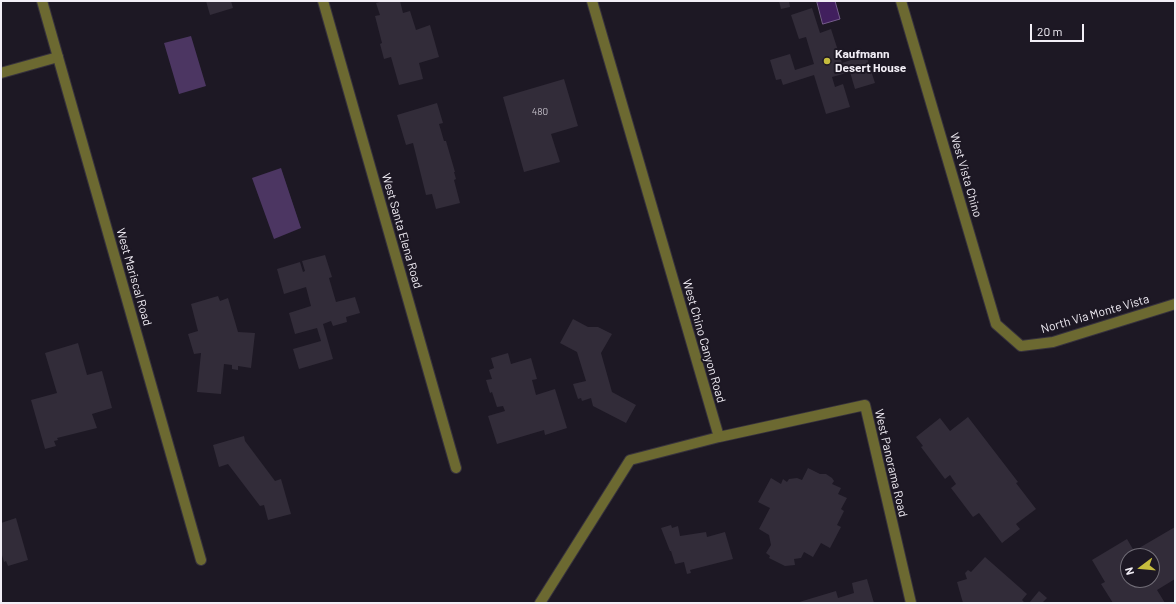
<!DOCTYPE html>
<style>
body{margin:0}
#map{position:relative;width:1176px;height:604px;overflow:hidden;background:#1d1824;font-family:Barlow,sans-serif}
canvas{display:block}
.frame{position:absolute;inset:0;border:2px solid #f2eef6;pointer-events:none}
.north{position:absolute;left:1120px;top:548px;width:40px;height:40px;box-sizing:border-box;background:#1d1824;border:1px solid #726e78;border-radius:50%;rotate:254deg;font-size:11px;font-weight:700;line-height:16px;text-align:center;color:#f2eef6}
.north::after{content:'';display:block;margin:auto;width:14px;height:18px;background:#c5bc3d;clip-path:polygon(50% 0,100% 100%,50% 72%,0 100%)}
.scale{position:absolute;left:1030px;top:24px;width:54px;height:18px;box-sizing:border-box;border:2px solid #f2eef6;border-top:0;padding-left:5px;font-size:12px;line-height:14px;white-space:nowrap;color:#f2eef6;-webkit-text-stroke:3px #1d1824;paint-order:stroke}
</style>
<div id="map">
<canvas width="1176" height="604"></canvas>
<div class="frame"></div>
<div class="north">N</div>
<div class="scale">20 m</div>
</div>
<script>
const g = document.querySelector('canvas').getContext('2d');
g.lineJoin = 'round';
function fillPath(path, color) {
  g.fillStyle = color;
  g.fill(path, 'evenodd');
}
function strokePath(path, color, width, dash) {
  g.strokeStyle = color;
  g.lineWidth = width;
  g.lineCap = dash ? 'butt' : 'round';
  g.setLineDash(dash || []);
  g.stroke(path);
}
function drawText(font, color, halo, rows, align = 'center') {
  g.font = font + ' Barlow,sans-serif';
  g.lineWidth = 4;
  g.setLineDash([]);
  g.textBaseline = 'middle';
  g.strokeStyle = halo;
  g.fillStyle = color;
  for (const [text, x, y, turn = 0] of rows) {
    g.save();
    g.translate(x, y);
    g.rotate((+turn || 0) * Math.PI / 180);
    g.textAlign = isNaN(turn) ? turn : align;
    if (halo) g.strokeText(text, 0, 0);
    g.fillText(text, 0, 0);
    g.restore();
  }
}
const green = new Path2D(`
 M191 36 206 86 179 94 164 43Z
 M281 168 301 228 274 239 252 178Z`);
const water = new Path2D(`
 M817 1H835L840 19 823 24Z`);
const building = new Path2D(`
 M206 1H231L233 8 210 15Z
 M383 1H400L403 13 410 11 416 30 430 25 439 57 419 63 423 79 399 85 391 57 384 59 380 44 382 43 375 16 380 15 376 3Z
 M779 1H789L790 7 781 9Z
 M812 8 820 33 831 29 842 63 866 55 875 83 855 89 850 72 832 77 835 87 843 84 850 107 826 114 814 75 783 85 781 79 776 80 770 60 790 54 795 70 814 64 806 37 799 39 791 15Z
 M564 79 578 126 551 134 560 162 524 172 503 97Z
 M437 103 443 123 439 124 444 141H446L455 172H454L456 179 454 180 460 203 436 209 432 194 426 195 413 143 406 145 397 115Z
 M325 255 332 277 329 278 336 302 355 297 360 313 346 317 347 322 333 326 331 321 323 324 333 359 299 369 293 349 321 341 317 328 295 334 289 313 311 306 306 287 284 294 277 269 300 262 303 272 305 271 302 261Z
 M218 296 220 301 228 298 238 332 255 333 251 368 238 366V370L232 369V365L224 364 221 394 197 392 201 353 194 354 188 334 198 331 191 304Z
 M573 319 588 327H598L612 334 601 353 612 392 636 405 626 423 593 406 591 398 582 401 581 398 578 399 573 384 586 381 577 352 560 343Z
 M78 343 87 375 102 371 112 408 92 414 97 428 57 438 58 440 54 441 56 446 45 449 31 400 57 393 45 353Z
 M508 353 511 364 531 358 537 379 532 380 536 395 555 389 567 428 545 435 544 430 497 444 488 416 505 411 503 406 497 407 492 392 490 393 486 380 492 379 489 370 494 368 491 358Z
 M968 417 1018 482 1016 483 1036 509 1016 524 1020 529 1002 543 979 513 973 517 951 488 956 484 950 475 945 479 921 447 923 446 916 437 940 418 950 431Z
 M244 436 245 441 275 481 281 479 291 514 268 520 264 505 260 506 228 464 219 467 213 445Z
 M808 468 820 474H826L832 478 834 481 832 484 841 488 838 494 847 498 841 509 844 511 837 525 841 527 830 548 821 543 813 557 804 552 801 558 794 559 795 565 785 566 769 558 770 556 766 553 771 545 769 535 759 529 770 508 758 502 771 478 781 484 783 479 787 482 789 479 797 478 802 480Z
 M16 518 28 560 8 566 6 561 4 562 1 552V523Z
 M671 525 672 528 678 526 680 536 706 532 707 537 725 532 733 559 690 570 691 573 687 574 684 562 675 564 671 551H670L661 528Z
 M1175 527V579L1157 590 1165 603H1113L1101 584 1105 582 1092 560 1127 539 1134 551ZM1128 556H1152V580H1128Z
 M985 557 1027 594 1022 600 1025 603H963L957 582 967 579 965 573 968 570 971 572Z
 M867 579 874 603H796L836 591 838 598 854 593 852 583Z
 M1039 591 1047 598 1042 603H1029Z`);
const service = new Path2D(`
 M1 73 58 57`);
const minor = new Path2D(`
 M42 1 201 560
 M323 1 456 468
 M592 1 719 437
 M901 1 996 324 1021 346 1053 342 1175 304
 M540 603 630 460 719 437 865 405 911 603`);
const markers = [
 [827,61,4,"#c5bc3d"]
];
const numberNames = [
 ["480",540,112]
];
const poiNames = [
 ["Kaufmann",835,54],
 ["Desert House",835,68]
];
const streetNames = [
 ["West Vista Chino",966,175,74],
 ["West Santa Elena Road",402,231,74],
 ["West Mariscal Road",134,277,74],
 ["North Via Monte Vista",1095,314,-16],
 ["West Chino Canyon Road",704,341,74],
 ["West Panorama Road",891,463,77]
];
fillPath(green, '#4c3662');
fillPath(water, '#411f5e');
strokePath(water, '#765d8c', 1);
fillPath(building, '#322c39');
strokePath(service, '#37323d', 12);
strokePath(minor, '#37323d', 12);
strokePath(service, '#6c6931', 10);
strokePath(minor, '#6c6931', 10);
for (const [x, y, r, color] of markers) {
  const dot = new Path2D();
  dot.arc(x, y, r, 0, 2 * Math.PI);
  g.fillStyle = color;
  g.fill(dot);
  strokePath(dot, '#1d1824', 1.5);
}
drawText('10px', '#c2bec7', null, numberNames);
drawText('bold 12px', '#f2eef6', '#1d1824', poiNames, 'left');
drawText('12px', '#f2eef6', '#1d1824', streetNames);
</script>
